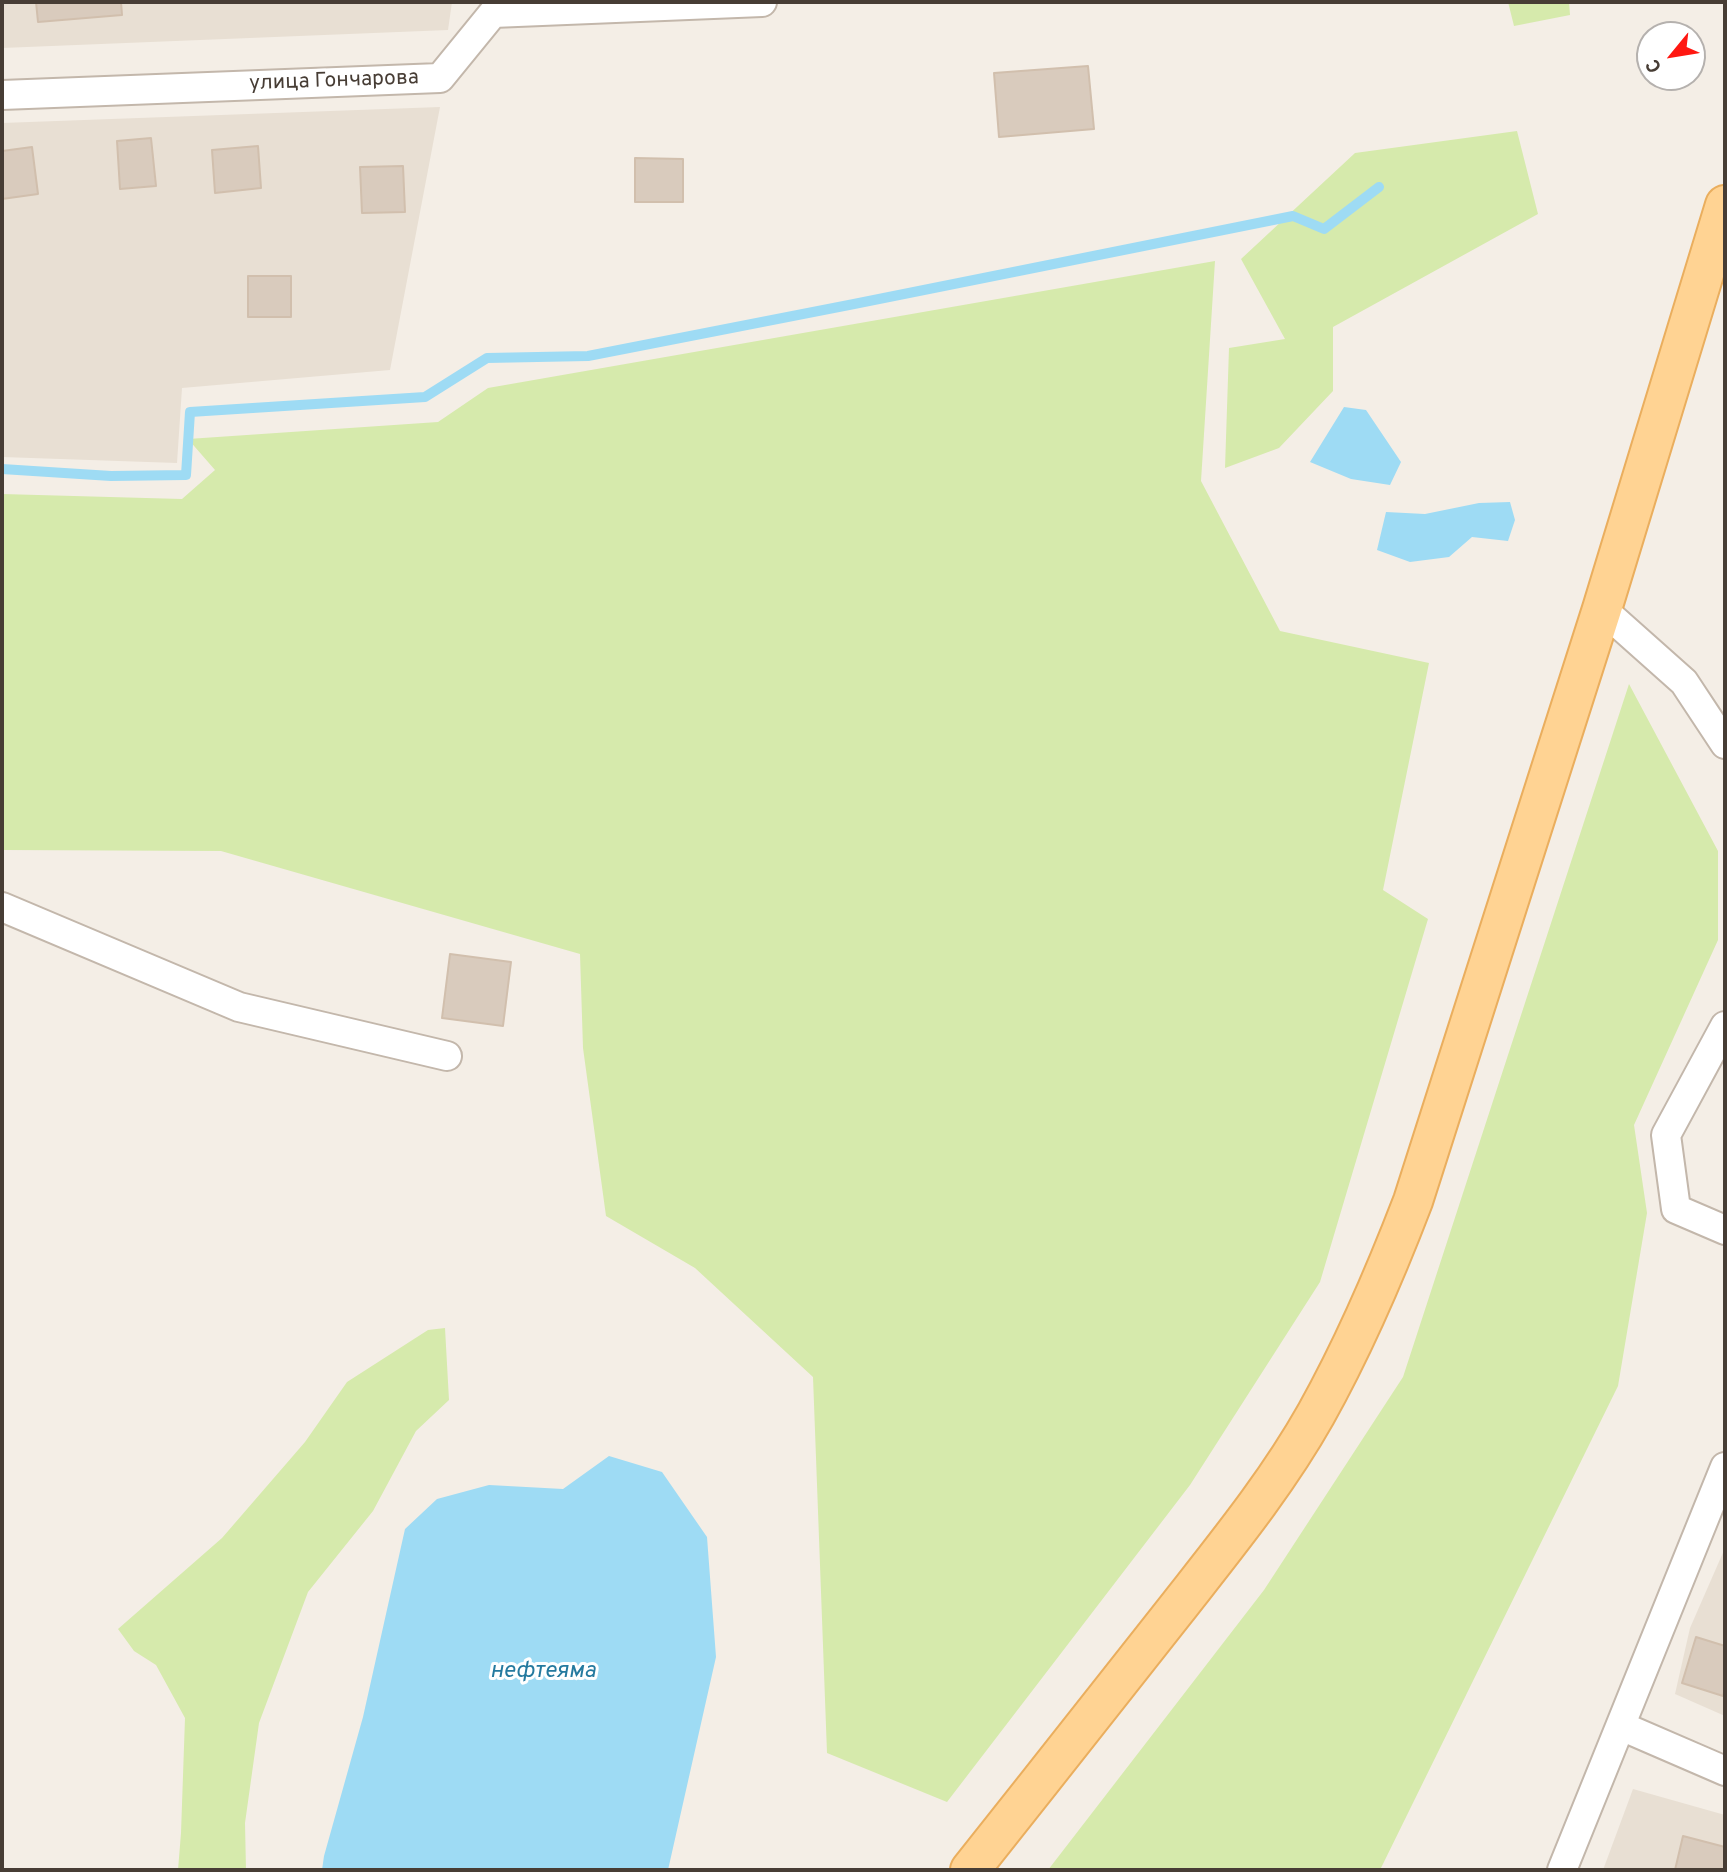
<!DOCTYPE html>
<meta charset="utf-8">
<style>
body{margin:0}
#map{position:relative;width:1727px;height:1872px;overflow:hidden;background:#f4eee6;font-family:Overpass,sans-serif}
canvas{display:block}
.frame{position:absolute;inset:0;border:4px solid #473d35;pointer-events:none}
.north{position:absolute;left:1636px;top:21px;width:70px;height:70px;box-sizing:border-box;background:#fff;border:2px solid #b5b1ae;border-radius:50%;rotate:240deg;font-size:19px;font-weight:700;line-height:28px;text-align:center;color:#473d35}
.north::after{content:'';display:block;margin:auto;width:24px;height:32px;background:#ff1711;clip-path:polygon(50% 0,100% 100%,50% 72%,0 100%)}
</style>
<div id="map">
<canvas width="1727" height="1872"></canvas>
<div class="frame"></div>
<div class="north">С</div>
</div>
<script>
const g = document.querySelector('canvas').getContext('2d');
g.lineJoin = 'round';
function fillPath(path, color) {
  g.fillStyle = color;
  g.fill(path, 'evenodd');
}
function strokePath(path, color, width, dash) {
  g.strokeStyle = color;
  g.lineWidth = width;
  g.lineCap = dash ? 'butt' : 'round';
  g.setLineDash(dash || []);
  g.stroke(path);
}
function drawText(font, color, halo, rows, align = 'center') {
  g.font = font + ' Overpass,sans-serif';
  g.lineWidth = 6;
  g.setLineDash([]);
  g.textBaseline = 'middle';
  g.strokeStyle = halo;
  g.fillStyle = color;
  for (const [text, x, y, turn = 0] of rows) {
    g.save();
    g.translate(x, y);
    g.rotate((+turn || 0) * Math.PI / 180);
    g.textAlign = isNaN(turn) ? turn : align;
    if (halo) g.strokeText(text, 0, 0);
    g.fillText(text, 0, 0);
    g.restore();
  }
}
const residential = new Path2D(`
 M2 2H452L448 30 2 48Z
 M440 107 390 370 182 388 177 463 2 457V123Z
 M1725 1548V1716L1675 1694 1690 1628Z
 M1633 1789 1725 1815V1870H1603Z`);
const green = new Path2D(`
 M1508 2H1569L1570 15 1514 26Z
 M1517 131 1538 214 1333 327V391L1279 448 1225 468 1229 348 1285 339 1241 259 1355 153Z
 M1215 261 1201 481 1280 631 1429 663 1383 890 1428 919 1320 1282 1190 1485 947 1802 827 1753 813 1377 695 1268 606 1216 583 1048 580 954 221 851 2 850V494L182 499 215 470 188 439 438 422 488 388Z
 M1629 684 1718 851V940L1634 1125 1647 1213 1618 1386 1380 1870H1048L1264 1590 1403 1377Z
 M445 1328 449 1400 416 1431 373 1511 308 1592 259 1723 245 1823 246 1870H178L181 1833 185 1718 156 1665 134 1651 118 1629 222 1538 305 1442 347 1382 428 1330Z`);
const water = new Path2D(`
 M1344 407 1366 410 1401 462 1390 485 1351 479 1310 462Z
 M1510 502 1515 520 1508 541 1472 537 1449 557 1410 562 1377 550 1386 512 1425 514 1479 503Z
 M609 1456 662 1472 707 1537 716 1657 668 1870H322L324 1856 363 1717 405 1529 437 1499 489 1485 563 1489Z`);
const stream = new Path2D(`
 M2 469 111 476 186 475 190 412 425 397 487 358 588 356 854 304 1293 216 1324 229 1379 187`);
const building = new Path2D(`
 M36 2H121L122 15 38 22Z
 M1088 66 1094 129 999 137 994 73Z
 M151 138 156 186 120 189 117 141Z
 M258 146 261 188 215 193 212 150Z
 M32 147 38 194 2 199V151Z
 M635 158 683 159V202H635Z
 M403 166 405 212 362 213 360 167Z
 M248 276H291V317H248Z
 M450 954 511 962 503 1026 442 1018Z
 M1696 1637 1725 1646V1688L1723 1696 1682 1683Z
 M1683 1836 1725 1847V1870H1675Z`);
const minor = new Path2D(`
 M2 95 440 78 493 13 762 2
 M1602 609 1684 682 1725 744
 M2 907 239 1007 447 1056
 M1725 1026 1666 1135 1676 1209 1725 1230
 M1621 1726 1725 1771
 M1562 1870 1725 1467`);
const primary = new Path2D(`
 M970 1870C1038 1784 1106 1699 1174 1612 1224 1548 1276 1485 1316 1414 1354 1346 1385 1274 1413 1201L1602 609 1725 205`);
const streetNames = [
 ["улица Гончарова",334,82,-2]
];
const waterNames = [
 ["нефтеяма",543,1672]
];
fillPath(residential, '#e8dfd3');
fillPath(green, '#d6eaac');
fillPath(water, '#9edbf4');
strokePath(stream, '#9edbf4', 10);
fillPath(building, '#d9cbbd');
strokePath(building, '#d1bfad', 2);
strokePath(minor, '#c3b7ab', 32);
strokePath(primary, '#eaae5e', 42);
strokePath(minor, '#fff', 28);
strokePath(primary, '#ffd393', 38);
drawText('21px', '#473d35', '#fff', streetNames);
drawText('italic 23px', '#257a9f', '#fff', waterNames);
</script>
